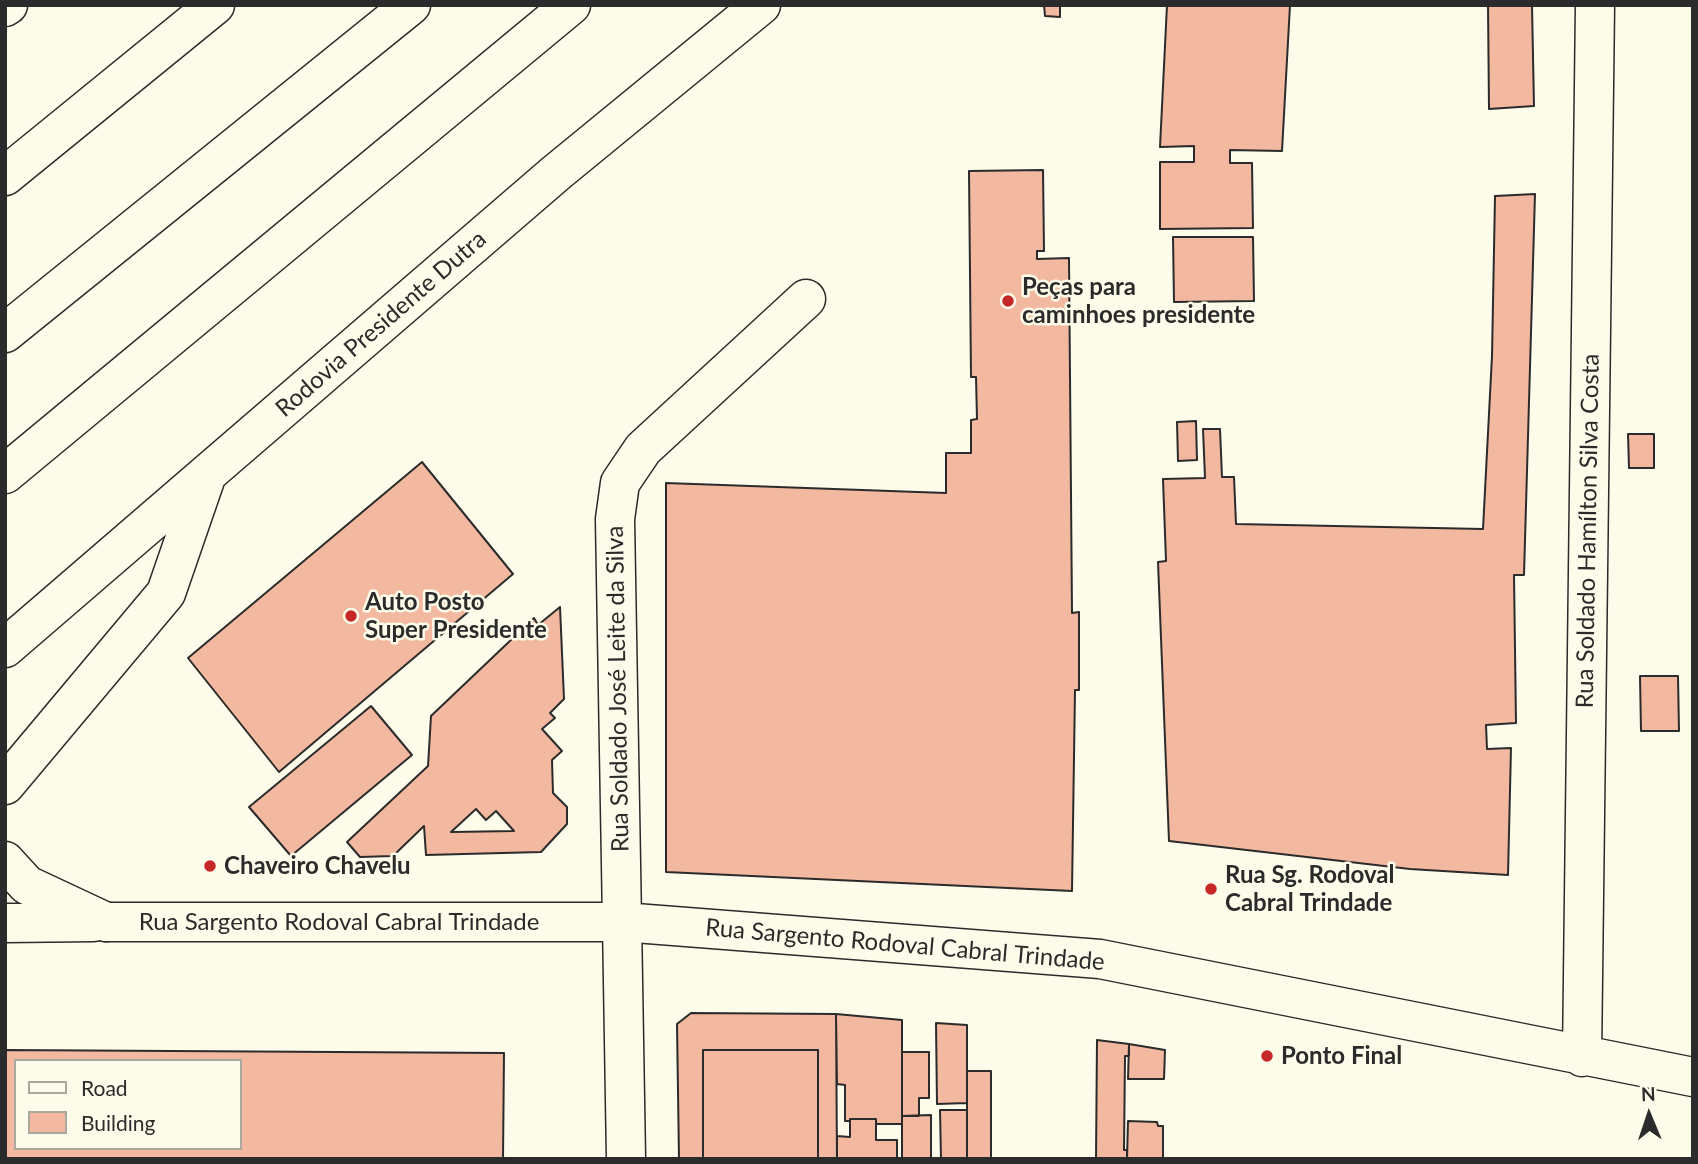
<!DOCTYPE html>
<meta charset="utf-8">
<style>
body{margin:0}
#map{position:relative;width:1698px;height:1164px;overflow:hidden;background:#fdfbea;font-family:Lato,sans-serif}
canvas{display:block}
.frame{position:absolute;inset:0;border:7px solid #2b2b2b;pointer-events:none}
.legend{position:absolute;left:14px;top:1059px;width:228px;height:91px;box-sizing:border-box;background:#fdfbea;border:2px solid #a9a89e;margin:0;padding:9px 12px;list-style:none;font-size:21px;color:#2b2b2b}
.legend li{display:flex;align-items:center;gap:14px;height:35px}
.legend b{width:35px;border:2px solid #a9a89e}
.north{position:absolute;left:1614px;top:1080px;width:70px;height:70px;-webkit-text-stroke:5px #fdfbea;paint-order:stroke;rotate:358deg;font-size:19px;font-weight:700;line-height:28px;text-align:center;color:#2b2b2b}
.north::after{content:'';display:block;margin:auto;width:24px;height:32px;background:#2b2b2b;clip-path:polygon(50% 0,100% 100%,50% 72%,0 100%)}
</style>
<div id="map">
<canvas width="1698" height="1164"></canvas>
<div class="frame"></div>
<ul class="legend">
<li><b style="height:9px;background:#fdfbea"></b>Road</li>
<li><b style="height:19px;background:#f2b8a0"></b>Building</li>
</ul>
<div class="north">N</div>
</div>
<script>
const g = document.querySelector('canvas').getContext('2d');
g.lineJoin = 'round';
function fillPath(path, color) {
  g.fillStyle = color;
  g.fill(path, 'evenodd');
}
function strokePath(path, color, width, dash) {
  g.strokeStyle = color;
  g.lineWidth = width;
  g.lineCap = dash ? 'butt' : 'round';
  g.setLineDash(dash || []);
  g.stroke(path);
}
function drawText(font, color, halo, rows, align = 'center') {
  g.font = font + ' Lato,sans-serif';
  g.lineWidth = 5;
  g.setLineDash([]);
  g.textBaseline = 'middle';
  g.strokeStyle = halo;
  g.fillStyle = color;
  for (const [text, x, y, turn = 0] of rows) {
    g.save();
    g.translate(x, y);
    g.rotate((+turn || 0) * Math.PI / 180);
    g.textAlign = isNaN(turn) ? turn : align;
    if (halo) g.strokeText(text, 0, 0);
    g.fillText(text, 0, 0);
    g.restore();
  }
}
const building = new Path2D(`
 M1044 5H1060V17L1045 16Z
 M1167 5H1290L1282 151 1230 150V163H1252L1253 228 1160 229V162H1194V146L1160 147Z
 M1488 5H1532L1534 106 1489 109Z
 M1043 170 1044 251H1037V259L1069 258 1072 613 1079 612V690H1075L1072 891 666 872V483L946 493V453H971V420L977 419 976 377H971L969 171Z
 M1535 194 1524 575H1514L1516 723 1486 725 1487 749 1511 748 1508 875 1410 869 1169 841 1158 562 1166 561 1163 479 1205 478 1203 429H1220L1222 477H1234L1236 524 1483 529 1492 356 1495 196Z
 M1173 237H1253L1254 301 1174 302Z
 M1196 421 1197 460 1178 461 1177 422Z
 M1628 434H1654V468H1629Z
 M422 462 513 574 279 772 188 658Z
 M560 607 564 699 550 713 555 718 542 729 562 751 552 760 553 793 567 807V824L541 852 426 855 424 826 393 856 360 857 347 842 428 766 431 716 534 618 538 625ZM476 809 486 820 496 811 514 831 451 832Z
 M1640 676H1678L1679 731H1641Z
 M371 706 412 755 291 856 249 807Z
 M691 1013 836 1014 837 1159H818V1050H703V1159H679L677 1024Z
 M836 1014 902 1020V1124H876V1119H850V1121H845V1085L837 1084Z
 M936 1023 967 1025V1103L937 1104Z
 M1097 1040 1129 1044V1056H1125L1124 1150H1127V1159H1096Z
 M1129 1044 1165 1050 1164 1079H1128Z
 M5 1050 504 1053 503 1159H5ZM16 1061H240V1148H16Z
 M703 1050H818V1159H703Z
 M902 1052H929V1098H919V1116H902Z
 M967 1071H991V1159H967Z
 M940 1110H967V1159H941Z
 M931 1115V1159H902V1116Z
 M850 1119H876V1140H897V1159H837V1136L850 1137Z
 M1128 1121 1157 1122 1158 1126H1163V1159H1127Z`);
const street = new Path2D(`
 M5 7 8 5
 M806 299 643 449 620 483 615 519 622 922 1100 959 1693 1077
 M1582 1057 1595 5`);
const secondary = new Path2D(`
 M106 922H622L626 1159`);
const highway = new Path2D(`
 M5 176 215 5
 M5 333 411 5
 M5 474 571 5
 M5 648 556 173 761 5
 M5 785 166 593 207 474
 M5 861 27 885 106 922
 M5 923 94 922`);
const markers = [
 [1008,301,7,"#c62828"],
 [351,616,7,"#c62828"],
 [210,866,7,"#c62828"],
 [1211,889,7,"#c62828"],
 [1267,1056,7,"#c62828"]
];
const poiNames = [
 ["Peças para",1022,287],
 ["caminhoes presidente",1022,315],
 ["Auto Posto",365,602],
 ["Super Presidente",365,630],
 ["Chaveiro Chavelu",224,866],
 ["Rua Sg. Rodoval",1225,875],
 ["Cabral Trindade",1225,903],
 ["Ponto Final",1281,1056]
];
const streetNames = [
 ["Rodovia Presidente Dutra",381,324,-41],
 ["Rua Soldado Hamílton Silva Costa",1588,531,-89],
 ["Rua Soldado José Leite da Silva",618,689,-91],
 ["Rua Sargento Rodoval Cabral Trindade",339,922],
 ["Rua Sargento Rodoval Cabral Trindade",905,945,5]
];
fillPath(building, '#f2b8a0');
strokePath(building, '#2b2b2b', 2);
strokePath(street, '#2b2b2b', 41);
strokePath(secondary, '#2b2b2b', 41);
strokePath(highway, '#2b2b2b', 41);
strokePath(street, '#fdfbea', 38);
strokePath(secondary, '#fdfbea', 38);
strokePath(highway, '#fdfbea', 38);
for (const [x, y, r, color] of markers) {
  const dot = new Path2D();
  dot.arc(x, y, r, 0, 2 * Math.PI);
  g.fillStyle = color;
  g.fill(dot);
  strokePath(dot, '#fdfbea', 2.5);
}
drawText('bold 24px', '#2b2b2b', '#fdfbea', poiNames, 'left');
drawText('24px', '#2b2b2b', '#fdfbea', streetNames);
</script>
